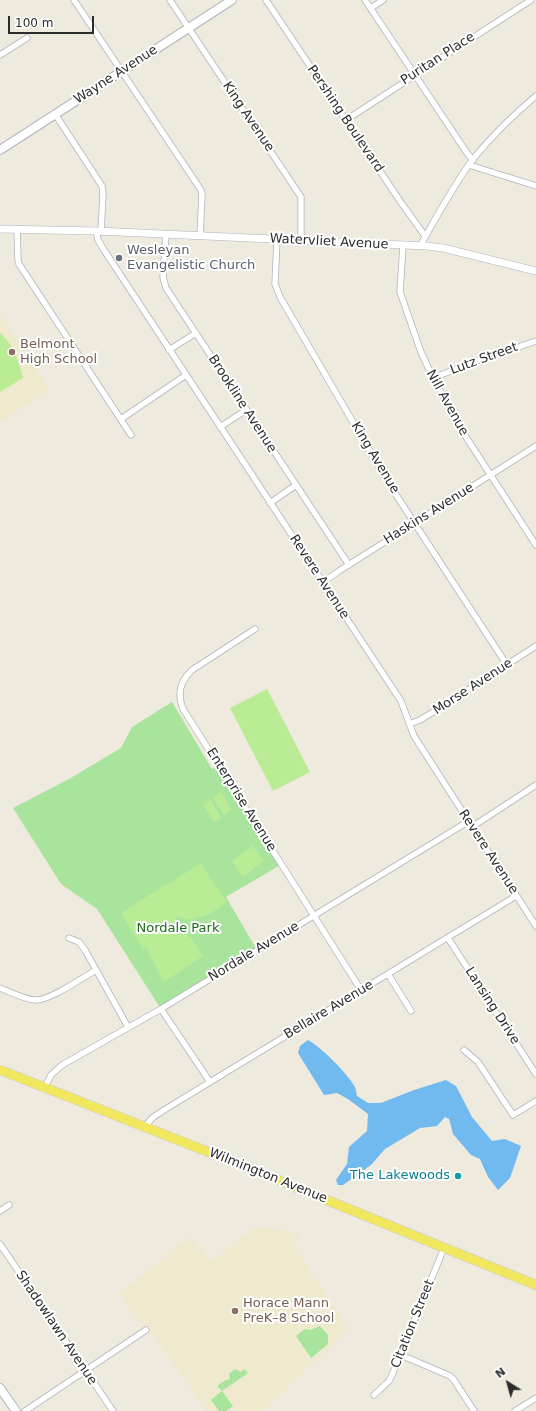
<!DOCTYPE html>
<meta charset="utf-8">
<style>
body{margin:0}
#map{position:relative;width:536px;height:1411px;overflow:hidden;background:#eeeade;font-family:"DejaVu Sans",sans-serif}
canvas{display:block}
.north{position:absolute;left:488px;top:1363px;width:40px;height:40px;-webkit-text-stroke:3px #fff;paint-order:stroke;rotate:323deg;font-size:11px;font-weight:700;line-height:16px;text-align:center;color:#2c2c2c}
.north::after{content:'';display:block;margin:auto;width:14px;height:18px;background:#2c2c2c;clip-path:polygon(50% 0,100% 100%,50% 72%,0 100%)}
.scale{position:absolute;left:8px;top:16px;width:86px;height:18px;box-sizing:border-box;border:2px solid #2c2c2c;border-top:0;padding-left:5px;font-size:12px;line-height:14px;white-space:nowrap;color:#2c2c2c;-webkit-text-stroke:3px #fff;paint-order:stroke}
</style>
<div id="map">
<canvas width="536" height="1411"></canvas>
<div class="north">N</div>
<div class="scale">100 m</div>
</div>
<script>
const g = document.querySelector('canvas').getContext('2d');
g.lineJoin = 'round';
function fillPath(path, color) {
  g.fillStyle = color;
  g.fill(path, 'evenodd');
}
function strokePath(path, color, width, dash) {
  g.strokeStyle = color;
  g.lineWidth = width;
  g.lineCap = dash ? 'butt' : 'round';
  g.setLineDash(dash || []);
  g.stroke(path);
}
function drawText(font, color, halo, rows, align = 'center') {
  g.font = font + ' "DejaVu Sans",sans-serif';
  g.lineWidth = 4;
  g.setLineDash([]);
  g.textBaseline = 'middle';
  g.strokeStyle = halo;
  g.fillStyle = color;
  for (const [text, x, y, turn = 0] of rows) {
    g.save();
    g.translate(x, y);
    g.rotate((+turn || 0) * Math.PI / 180);
    g.textAlign = isNaN(turn) ? turn : align;
    if (halo) g.strokeText(text, 0, 0);
    g.fillText(text, 0, 0);
    g.restore();
  }
}
const education = new Path2D(`
 M0 314 49 390 0 422Z
 M256 1226 300 1234 294 1246 349 1329 263 1411H207L151 1332 146 1330 119 1294 189 1237 212 1262Z`);
const green = new Path2D(`
 M172 702 212 769 219 766 282 864 226 897 257 950 161 1009 97 909 61 884 13 808 69 779 121 748 132 727Z
 M320 1326 328 1335V1344L311 1358 296 1336 305 1329 310 1330Z
 M235 1369 241 1372 244 1369 248 1373 222 1391 233 1406 226 1411H219L211 1400 222 1391 217 1386 226 1380 230 1379 229 1374Z`);
const pitch = new Path2D(`
 M0 333C13 344 19 361 23 378L0 392Z
 M267 689 310 772 273 791 230 708Z
 M221 792 232 810 224 815 213 798Z
 M211 800 221 817 214 822 203 805Z
 M253 846 264 861 243 877 232 861Z
 M200 863 227 902 210 914 188 920 177 916 173 927 180 928 192 939 203 956 164 982 146 947 143 949 121 913 165 885 166 886Z`);
const water = new Path2D(`
 M308 1040C321 1047 347 1073 355 1087 356 1089 356 1093 357 1096L368 1103H381L414 1090 446 1080 456 1086 472 1117 492 1141 505 1139 521 1146 510 1178 498 1190 488 1177 480 1159 471 1155 453 1134 449 1119 445 1117 437 1126 420 1128 385 1149 371 1165 343 1185H338L336 1180 347 1164 349 1147 367 1131 368 1114 348 1099 337 1093 324 1095 298 1053 300 1046Z`);
const minor = new Path2D(`
 M74 0 201 190 202 194 200 236
 M170 0 301 197V240
 M266 0 400 201 425 236
 M365 0 467 153 473 160
 M371 8 383 0
 M0 55 27 38
 M55 114 102 186 103 194 101 232
 M346 120 531 0
 M469 165 536 186
 M17 229 18 260 19 264 131 435
 M96 231 98 240 104 250 401 701 414 736 536 926
 M166 234 163 277 166 288 349 565
 M277 239 275 284 280 297 389 484 507 665
 M403 245 400 292 421 352 433 378 466 437 536 545
 M420 246C437 216 453 186 473 159 492 136 513 115 536 96
 M169 350 196 333
 M433 378 479 360 536 341
 M121 419 186 375
 M220 427 246 410
 M270 503 296 485
 M322 583 339 571 536 446
 M255 629 192 670C180 681 177 694 183 709L361 990
 M409 724 420 720 438 709 536 646
 M472 827 536 785
 M69 938 79 942 85 950 128 1027
 M448 938 536 1074
 M388 974 411 1011
 M0 988C11 992 23 999 35 1000 49 1001 82 978 96 970
 M161 1009 210 1082
 M464 1050 478 1062 513 1115 536 1101
 M45 1087 51 1075 62 1065 161 1009 469 821
 M145 1127 152 1118 164 1110 516 896
 M0 1211 9 1205
 M0 1244 113 1411
 M401 1355 450 1376 454 1380 474 1411
 M374 1395 389 1381 392 1375 444 1248
 M25 1411 146 1330
 M515 1411 536 1398`);
const tertiary = new Path2D(`
 M0 229 96 231 427 246 443 248 536 271`);
const secondary = new Path2D(`
 M0 150 232 0
 M0 1388 16 1411`);
const primary = new Path2D(`
 M0 1070 216 1155 536 1285`);
const markers = [
 [119,258,4,"#6b7280"],
 [12,352,4,"#8d6e63"],
 [458,1176,4,"#0f9aa8"],
 [235,1311,4,"#8d6e63"]
];
const streetNames = [
 ["Puritan Place",438,59,-33],
 ["Wayne Avenue",116,75,-33],
 ["King Avenue",248,117,56],
 ["Pershing Boulevard",345,119,56],
 ["Watervliet Avenue",329,242,3],
 ["Lutz Street",484,359,-20],
 ["Nill Avenue",447,403,61],
 ["Brookline Avenue",242,404,57],
 ["King Avenue",375,458,59],
 ["Haskins Avenue",429,514,-32],
 ["Revere Avenue",319,577,57],
 ["Morse Avenue",473,687,-33],
 ["Enterprise Avenue",241,800,58],
 ["Revere Avenue",488,852,57],
 ["Nordale Avenue",254,952,-31],
 ["Lansing Drive",492,1006,57],
 ["Bellaire Avenue",329,1010,-31],
 ["Wilmington Avenue",268,1176,22],
 ["Citation Street",413,1324,-68],
 ["Shadowlawn Avenue",56,1328,56]
];
const worshipNames = [
 ["Wesleyan",127,251],
 ["Evangelistic Church",127,266]
];
const educationNames = [
 ["Belmont",20,345],
 ["High School",20,360],
 ["Horace Mann",243,1304],
 ["PreK–8 School",243,1319]
];
const parkNames = [
 ["Nordale Park",178,929]
];
const cultureNames = [
 ["The Lakewoods",450,1176]
];
fillPath(education, '#efeace');
fillPath(green, '#a8e49b');
fillPath(pitch, '#baec96');
fillPath(water, '#71baf0');
strokePath(minor, '#b2b2c0', 7);
strokePath(tertiary, '#b2b2c0', 8);
strokePath(secondary, '#b2b2c0', 10);
strokePath(primary, '#ccc', 10);
strokePath(minor, '#fff', 5.5);
strokePath(tertiary, '#fff', 7);
strokePath(secondary, '#fff', 8);
strokePath(primary, '#f2e85f', 9);
for (const [x, y, r, color] of markers) {
  const dot = new Path2D();
  dot.arc(x, y, r, 0, 2 * Math.PI);
  g.fillStyle = color;
  g.fill(dot);
  strokePath(dot, '#fff', 1.5);
}
drawText('13px', '#2c2c2c', '#fff', streetNames);
drawText('13px', '#5b616d', '#fff', worshipNames, 'left');
drawText('13px', '#785e54', '#fff', educationNames, 'left');
drawText('13px', '#1e6b1a', '#fff', parkNames);
drawText('13px', '#0d838f', '#fff', cultureNames, 'right');
</script>
